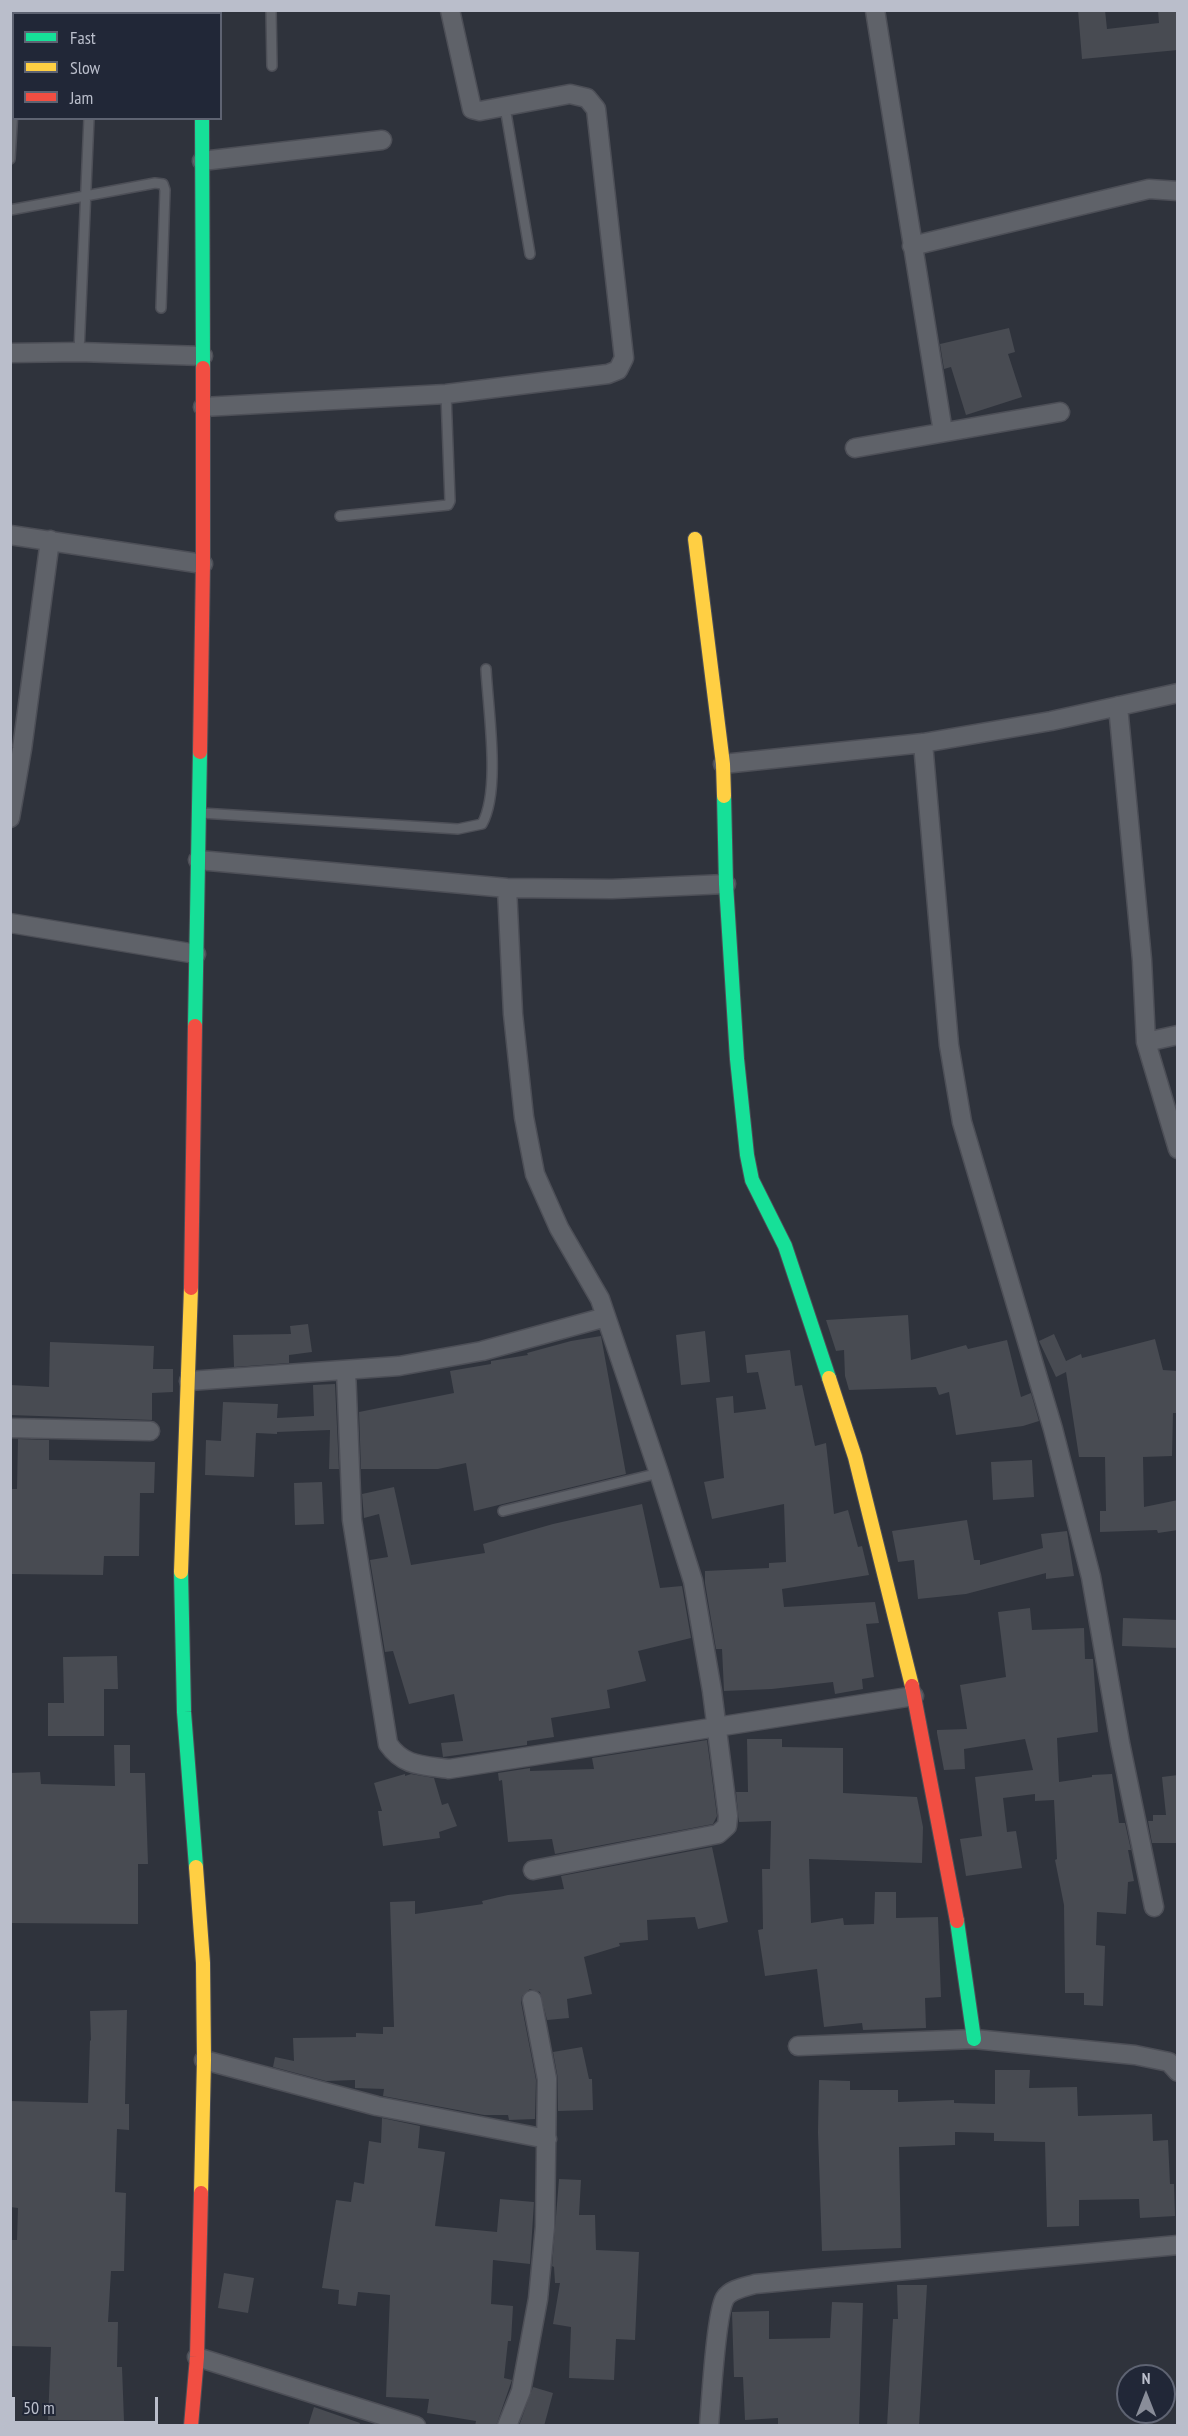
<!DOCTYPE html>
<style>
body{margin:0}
#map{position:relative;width:1188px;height:2436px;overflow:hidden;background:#2f333c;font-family:"PT Sans Narrow",sans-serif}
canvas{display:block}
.frame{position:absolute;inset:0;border:12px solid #babecb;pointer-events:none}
.legend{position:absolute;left:12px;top:12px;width:210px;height:108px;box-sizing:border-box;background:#212737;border:2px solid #5e6372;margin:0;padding:8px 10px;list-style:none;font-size:18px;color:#babecb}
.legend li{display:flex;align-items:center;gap:12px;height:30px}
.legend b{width:30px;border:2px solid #5e6372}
.north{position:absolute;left:1116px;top:2364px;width:60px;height:60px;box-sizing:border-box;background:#212737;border:2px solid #5e6372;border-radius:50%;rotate:0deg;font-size:16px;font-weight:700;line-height:24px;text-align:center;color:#babecb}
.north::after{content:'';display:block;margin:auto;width:21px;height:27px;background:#898d99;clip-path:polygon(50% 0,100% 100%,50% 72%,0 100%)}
.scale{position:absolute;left:12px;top:2397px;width:146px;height:27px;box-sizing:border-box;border:3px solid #babecb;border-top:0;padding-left:8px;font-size:18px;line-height:21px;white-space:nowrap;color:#babecb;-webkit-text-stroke:4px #212737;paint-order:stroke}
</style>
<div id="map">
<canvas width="1188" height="2436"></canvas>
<div class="frame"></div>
<ul class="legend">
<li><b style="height:8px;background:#16e098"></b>Fast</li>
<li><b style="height:8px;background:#ffcf43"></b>Slow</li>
<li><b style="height:8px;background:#f24e42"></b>Jam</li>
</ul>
<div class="north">N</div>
<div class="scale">50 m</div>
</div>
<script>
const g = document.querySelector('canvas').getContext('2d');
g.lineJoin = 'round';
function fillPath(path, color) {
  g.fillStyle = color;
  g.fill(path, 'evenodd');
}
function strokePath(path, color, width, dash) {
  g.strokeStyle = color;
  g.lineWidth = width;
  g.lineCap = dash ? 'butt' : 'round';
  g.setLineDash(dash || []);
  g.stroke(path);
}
const building = new Path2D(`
 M1078 10H1105L1107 29 1159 23 1158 10H1178V50L1082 59Z
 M1009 328 1015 352 1008 354 1022 397 966 415 951 367 944 369 940 344Z
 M908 1315 911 1360 966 1345 968 1349 1007 1340 1021 1397 1031 1393 1039 1421 1023 1426 956 1435 949 1392 939 1395 936 1387 849 1390 845 1376 844 1350 836 1351 826 1320Z
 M308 1324 312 1352 289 1355V1363L234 1367 233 1335 291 1334 290 1326Z
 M705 1331 710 1382 681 1385 676 1335Z
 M1054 1334 1066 1361 1081 1354 1082 1358 1155 1339 1163 1370 1178 1371V1413H1173L1172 1456 1143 1457 1144 1507 1178 1500V1530L1158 1533 1157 1530 1100 1532V1511H1106L1105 1457H1079L1066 1372 1056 1377 1039 1341Z
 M601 1336 626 1474 474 1511 466 1463 438 1469H361L359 1412 454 1393 450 1371 491 1364V1361L528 1355 527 1353 571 1341Z
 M50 1342 154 1346 153 1369H173V1392L152 1393V1420L10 1415V1385L49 1387Z
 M790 1350 795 1386 802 1385 815 1446 826 1443 834 1514 848 1510 858 1547 862 1546 869 1575 782 1589 784 1607 875 1602 879 1623 866 1624 874 1677 862 1679 863 1689 835 1694 833 1682 772 1689 724 1691 722 1649H716L705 1583V1571L769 1568V1563L786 1562 784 1504 712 1519 704 1482 724 1478 716 1398 733 1396 734 1413 766 1409 758 1372 747 1373 745 1355Z
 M335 1384 339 1469H329L330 1430 277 1432V1434L256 1433 254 1477 205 1475 206 1440 221 1441 223 1402 278 1404 277 1418 314 1416 313 1385Z
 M18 1439 49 1440V1460L155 1462 154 1493H140L139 1556H104L103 1575 10 1574V1489H17Z
 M1032 1460 1034 1497 993 1500 991 1462Z
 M322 1482 324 1524 295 1525 294 1483Z
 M394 1487 411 1565 485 1553 483 1544 553 1524 642 1504 660 1588 682 1586 691 1638 638 1651 646 1681 607 1690 610 1708 551 1718 554 1737 527 1741V1745L443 1757 441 1743 463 1741 454 1694 409 1704 393 1651 385 1652 370 1560 388 1557 379 1514 364 1518 362 1494Z
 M967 1520 974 1560H980V1565L1043 1548 1041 1534 1067 1531 1074 1576 1046 1579V1573L966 1594 918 1599 914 1560 898 1562 892 1531Z
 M1030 1608 1032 1630 1084 1628 1085 1659H1093L1098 1732 1057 1738 1059 1782 1092 1777V1775L1112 1774 1119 1823H1125L1131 1850H1128L1134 1881 1128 1882 1126 1914 1097 1912 1096 1945 1105 1946 1103 2006 1084 2005V1993H1065L1064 1905 1055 1860 1057 1859 1054 1800 1035 1801V1794L1003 1798 1007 1832 1016 1831 1022 1868 966 1876 960 1839 982 1836 975 1777 1033 1770 1025 1739 964 1749 965 1769 944 1770 937 1733V1730L967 1729 960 1685 1006 1677 998 1612Z
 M1123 1618 1178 1620V1648L1122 1646Z
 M117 1656 118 1689H104V1736H48V1703H64L63 1657Z
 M747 1739H782V1747L843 1748V1793L917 1797 923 1827 922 1863 809 1859 811 1923 843 1918 844 1925 874 1924 875 1892H896V1918L938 1917 941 1997 925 1998 926 2028 863 2030 862 2023 824 2027 817 1969 765 1976 758 1930 763 1929 762 1869H770L771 1821 739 1822 736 1792H748Z
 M707 1740 717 1816 713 1824 555 1854 552 1839 508 1842 502 1780 499 1781 498 1773 530 1768V1771L594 1769 592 1758Z
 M114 1745H130V1773H145L148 1864H138V1924L10 1923V1773L40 1772 41 1784 115 1786Z
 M405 1774V1776L411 1774 434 1778 442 1805 448 1803 457 1826 439 1832 440 1838 383 1846 378 1811H382L374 1783Z
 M1178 1775V1843H1152L1148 1821H1153V1815H1166L1162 1777Z
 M712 1847 728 1922 698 1929 695 1917 647 1920 648 1940 619 1943 620 1946 584 1957 592 1994 567 1999 569 2018 547 2020 540 1992 530 1989 522 1996 521 2002 536 2080 535 2119 509 2120 508 2115H484L383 2096 384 2089 355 2088V2080L326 2081 273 2067 275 2057 294 2061 293 2038 356 2037V2033L383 2034V2027H394L390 1902 415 1901V1914L483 1904 482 1901 508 1895 564 1889 561 1876Z
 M127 2010 125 2104H129V2130L117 2129 115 2192 126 2193 124 2271H111L108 2322H118L117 2367H122L124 2421 48 2420 51 2347 10 2346V2240H17L18 2208 10 2207V2101L88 2103 90 2040 91 2041 90 2011Z
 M582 2047 589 2079H592L593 2110 558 2111V2079L553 2052Z
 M995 2070H1030L1029 2088 1077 2087 1078 2116 1152 2114 1153 2141 1168 2140 1170 2184H1174L1175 2216 1140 2218 1139 2199 1079 2200V2226L1047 2227 1045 2142 994 2141V2133L955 2132V2145L899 2147 901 2248 822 2251 818 2132 819 2080 850 2081V2090H898V2102L954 2100V2103L995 2104Z
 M382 2118 420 2126 418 2148 445 2152 435 2226 497 2232 500 2199 534 2202 530 2264 493 2260 491 2304 513 2306 511 2341H508L504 2378 512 2380 496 2426H475L476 2421 427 2413 429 2399 386 2397 390 2295 358 2292 356 2306 338 2304 339 2290 322 2288 336 2200 351 2202 354 2182 364 2184 369 2141 381 2143Z
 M559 2179 581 2180 579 2215H595L596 2250 639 2252 635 2340 616 2339 614 2380 569 2378 571 2327 553 2324 560 2283H555L554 2267 552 2266Z
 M224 2273 254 2278 248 2313 218 2308Z
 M897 2285H927L919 2426H887L893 2319H898Z
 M832 2302 863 2303 859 2426H778V2418L745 2420 743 2377H734L732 2312 769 2311V2339L830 2338Z
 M533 2387 553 2393 544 2426H519Z
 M314 2407 360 2423 359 2426H308Z`);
const lane = new Path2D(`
 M271 10 272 66
 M10 22H11
 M505 107 530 254
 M10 159 14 93
 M10 210 155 183 163 184 165 190 161 308
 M79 352 89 118
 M340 516 448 505 450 501 446 394
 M201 813 458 829 482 824C501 790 488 710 486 669
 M503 1511 659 1473`);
const street = new Path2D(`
 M201 10V14
 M875 10 943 432
 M202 161 382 140
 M912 246 1149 189 1178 191
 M10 353 79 352 203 356
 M203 407 446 394 608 374 618 370 624 358 596 109 587 98 570 94 480 111 472 109 450 10
 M855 448 1060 412
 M10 535 203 564
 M1118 706 1142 960 1146 1042 1178 1149
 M923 743 949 1045 962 1122 1053 1429 1091 1577 1120 1743 1154 1907
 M723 764 923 743 1051 721 1178 693
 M10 818 22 749 50 540
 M198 860 507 888 612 889 726 884
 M507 888 513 1014 524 1117 535 1174 559 1228 600 1299 659 1473 693 1581 712 1691 728 1816 727 1826 718 1834 533 1870
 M10 923 196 954
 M1146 1042 1178 1035
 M346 1370 352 1520 388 1744C404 1767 423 1765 449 1769L914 1696
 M189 1381 399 1366 482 1351 606 1317
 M10 1428 150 1431
 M798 2046 974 2039 1135 2055 1169 2062 1178 2072
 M204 2060 377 2106 547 2139
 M197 2357 416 2426
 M507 2426 521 2391 538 2299 545 2227 547 2079 532 2000
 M709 2426C711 2403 716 2313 725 2298 731 2289 745 2287 755 2284L1178 2245`);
const fast = new Path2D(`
 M202 118 203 368
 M724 796 726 884 737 1059 747 1155 752 1180 785 1246 829 1378
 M195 1026 200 752
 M181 1572 184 1712 196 1867
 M957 1921 974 2039`);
const slow = new Path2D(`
 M695 539 723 764 724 796
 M829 1378 855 1457 912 1686
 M181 1572 191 1288
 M196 1867 203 1963 204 2060 201 2193`);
const jam = new Path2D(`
 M200 752 203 564V368
 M191 1288 195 1026
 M912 1686 957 1921
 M191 2426 197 2357 201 2193`);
fillPath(building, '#484b52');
strokePath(lane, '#4d4f57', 12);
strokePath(street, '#4d4f57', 21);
strokePath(fast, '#4d4f57', 16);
strokePath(slow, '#4d4f57', 16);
strokePath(jam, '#4d4f57', 16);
strokePath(lane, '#5f6269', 9);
strokePath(street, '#5f6269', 18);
strokePath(fast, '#16e098', 14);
strokePath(slow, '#ffcf43', 14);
strokePath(jam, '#f24e42', 14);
</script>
